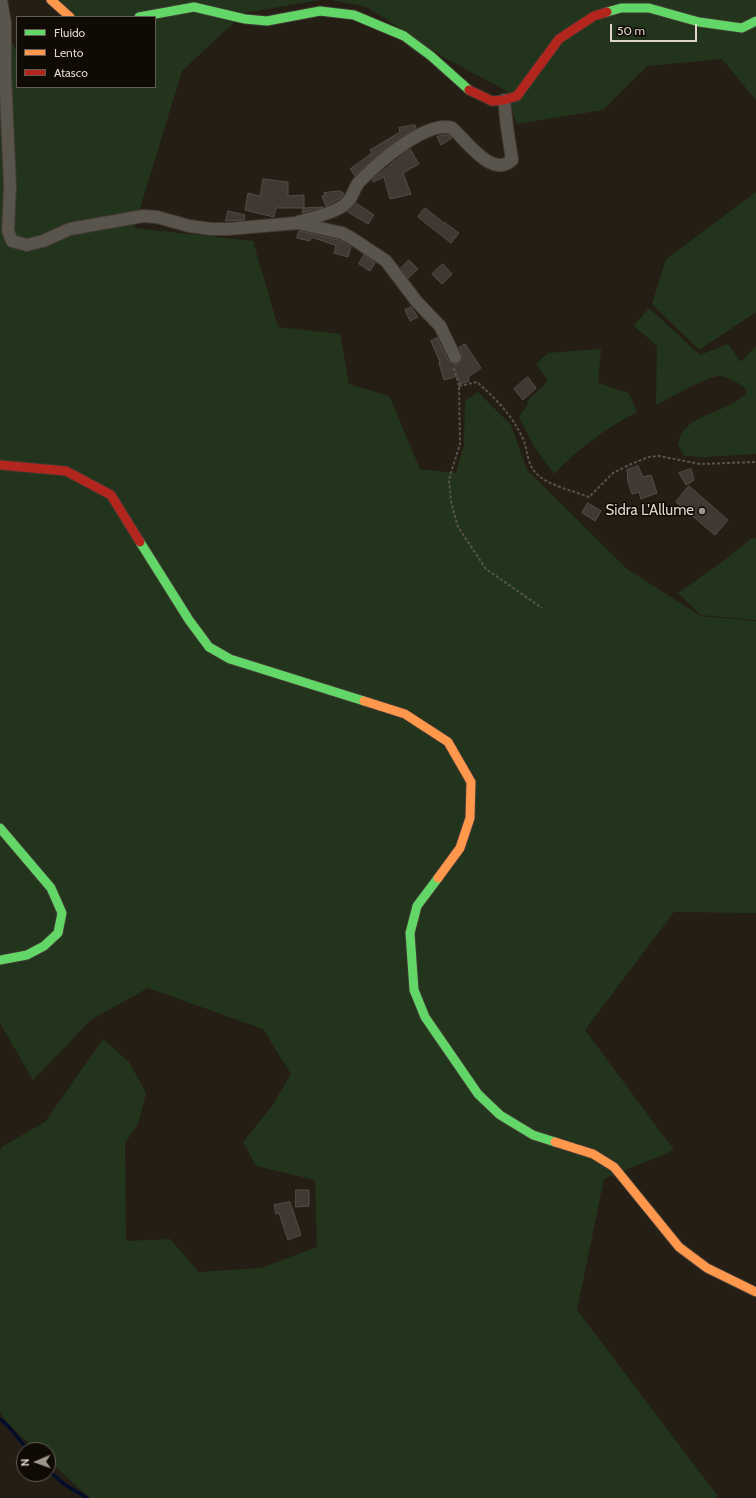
<!DOCTYPE html>
<style>
body{margin:0}
#map{position:relative;width:756px;height:1498px;overflow:hidden;background:#251e14;font-family:Cabin,sans-serif}
canvas{display:block}
.legend{position:absolute;left:16px;top:16px;width:140px;height:72px;box-sizing:border-box;background:#100a04;border:1px solid #635c54;margin:0;padding:5px 7px;list-style:none;font-size:12px;color:#dfd6cb}
.legend li{display:flex;align-items:center;gap:8px;height:20px}
.legend b{width:20px;border:1px solid #635c54}
.north{position:absolute;left:16px;top:1442px;width:40px;height:40px;box-sizing:border-box;background:#100a04;border:1px solid #635c54;border-radius:50%;rotate:268deg;font-size:11px;font-weight:700;line-height:16px;text-align:center;color:#dfd6cb}
.north::after{content:'';display:block;margin:auto;width:14px;height:18px;background:#9e968b;clip-path:polygon(50% 0,100% 100%,50% 72%,0 100%)}
.scale{position:absolute;left:610px;top:24px;width:87px;height:18px;box-sizing:border-box;border:2px solid #dfd6cb;border-top:0;padding-left:5px;font-size:12px;line-height:14px;white-space:nowrap;color:#dfd6cb;-webkit-text-stroke:3px #100a04;paint-order:stroke}
</style>
<div id="map">
<canvas width="756" height="1498"></canvas>
<ul class="legend">
<li><b style="height:5px;background:#63d668"></b>Fluido</li>
<li><b style="height:5px;background:#ff974d"></b>Lento</li>
<li><b style="height:5px;background:#b3261e"></b>Atasco</li>
</ul>
<div class="north">N</div>
<div class="scale">50 m</div>
</div>
<script>
const g = document.querySelector('canvas').getContext('2d');
g.lineJoin = 'round';
function fillPath(path, color) {
  g.fillStyle = color;
  g.fill(path, 'evenodd');
}
function strokePath(path, color, width, dash) {
  g.strokeStyle = color;
  g.lineWidth = width;
  g.lineCap = dash ? 'butt' : 'round';
  g.setLineDash(dash || []);
  g.stroke(path);
}
function drawText(font, color, halo, rows, align = 'center') {
  g.font = font + ' Cabin,sans-serif';
  g.lineWidth = 3;
  g.setLineDash([]);
  g.textBaseline = 'middle';
  g.strokeStyle = halo;
  g.fillStyle = color;
  for (const [text, x, y, turn = 0] of rows) {
    g.save();
    g.translate(x, y);
    g.rotate((+turn || 0) * Math.PI / 180);
    g.textAlign = isNaN(turn) ? turn : align;
    if (halo) g.strokeText(text, 0, 0);
    g.fillText(text, 0, 0);
    g.restore();
  }
}
const green = new Path2D(`
 M54 0H321L244 13 182 71 134 228 253 241 278 327 340 334 349 384 389 396 420 469 456 473 464 445 465 401 478 392 511 425 527 470 627 569 701 616 756 621V913L674 912 585 1030 674 1150 604 1179 577 1310 717 1495V1498H90L48 1460V1450H37L9 1425 0 1412V1157L1 1147 45 1122 103 1039 129 1062 146 1093 138 1124 125 1143 126 1241 170 1239 199 1272 261 1268 317 1247 315 1180 256 1166 243 1142 272 1106 291 1074 263 1029 148 988 92 1019 33 1080 0 1023V16L17 53V87H155V17H71Z
 M331 0H756V100L722 59 647 66 603 110 517 124 505 90 445 58 367 7Z
 M756 192V312L699 350 652 304 666 259Z
 M649 308 700 355 728 344 741 362 756 346V454L704 457 684 456 678 444C679 440 681 433 684 430 697 414 730 410 746 394V389C739 384 730 377 721 376 710 374 668 399 656 405L657 346 634 326Z
 M601 349 598 383 629 393 637 412C606 428 578 449 554 474L533 445 519 417 528 404 527 401 548 381 536 364 548 353Z
 M756 538V620L701 615 678 593 721 563 751 539Z`);
const stream = new Path2D(`
 M0 1419 8 1426 28 1450
 M48 1470 64 1484 87 1498`);
const building = new Path2D(`
 M415 125 416 128 386 148 355 176 350 169 372 153 370 150 400 132 399 128Z
 M442 135H449L452 138 441 145 437 137Z
 M410 149 419 164 403 173 411 194 390 199 384 177 373 182 372 180Z
 M263 179 288 182V196L304 195V208L323 207 302 213 303 208H304H276L274 217 245 210 248 193 260 196Z
 M341 191 344 194 341 198 326 206 322 196 326 195 324 193Z
 M356 203 374 215 368 224 348 212Z
 M425 208 444 223V222L459 233 451 243 418 217Z
 M228 211 245 215 244 220 226 221Z
 M299 231 339 240 351 247 348 257 334 253 336 246 335 245 311 237 310 241 297 238Z
 M364 255 375 263 370 271 359 264Z
 M409 260 418 269 408 278 401 268Z
 M443 264 452 274 442 284 432 274Z
 M411 307 418 317 410 321 405 310Z
 M437 338 448 360 454 364H459L461 361 462 354 459 347 465 344 481 368 468 377 469 381 460 384 458 376 444 380 439 363 440 362 431 341Z
 M528 377 536 388 523 400 514 389Z
 M638 466 643 477 651 475 657 493 641 499 639 492 632 494 628 482 627 470Z
 M691 469 694 480 686 485 679 473Z
 M689 486 728 520 715 535 676 502Z
 M588 503 601 511 595 521 582 513Z
 M296 1190H309V1206L296 1207Z
 M290 1202 301 1235 288 1240 279 1213 276 1214 274 1205Z`);
const path = new Path2D(`
 M454 368 459 386 460 444 449 479 451 502 458 527 486 569 542 608
 M459 386 477 382C496 399 513 416 523 439 528 450 527 465 536 473 546 485 574 491 589 497L613 473 631 464 649 457 659 456 700 464 756 462`);
const street = new Path2D(`
 M1 0 5 23V72L10 186 8 231 12 241 27 245 43 241 70 229 143 216 157 217 189 226 211 229H228L297 223 342 233 353 239 386 261 417 302 440 326 455 357
 M298 222C312 218 330 214 343 206 353 200 353 188 360 181 378 163 426 120 452 128 466 140 492 179 512 160L507 127 504 100`);
const fast = new Path2D(`
 M607 12 621 8H649L699 22 742 28 756 21
 M139 17 194 7 245 19 267 21 320 11 354 15 404 36 431 56 469 90
 M140 542 189 620 209 647 230 659 364 701
 M0 828 51 888 62 913 58 933 44 946 27 955 0 960
 M438 878 417 906 410 933 414 990 425 1017 478 1094 500 1115 533 1135 555 1142`);
const slow = new Path2D(`
 M51 0 70 17
 M364 701 405 714 448 742 471 782 470 818 460 848 438 878
 M555 1142 593 1154 614 1167 679 1247 707 1268 756 1292`);
const jam = new Path2D(`
 M469 90 492 101 504 100 517 96 559 39 594 16 607 12
 M0 465 66 471 111 495 140 542`);
const markers = [
 [702,511,4,"#9e968b"]
];
const poiNames = [
 ["Sidra L'Allume",694,511]
];
fillPath(green, '#22351c');
strokePath(stream, '#030c2b', 3.5);
fillPath(building, '#413833');
strokePath(building, '#554c46', 1);
strokePath(street, '#403932', 14);
strokePath(fast, '#403932', 11);
strokePath(slow, '#403932', 11);
strokePath(jam, '#403932', 11);
strokePath(path, '#58534c', 2, [3, 2]);
strokePath(street, '#59544c', 12);
strokePath(fast, '#63d668', 9);
strokePath(slow, '#ff974d', 9);
strokePath(jam, '#b3261e', 9);
for (const [x, y, r, color] of markers) {
  const dot = new Path2D();
  dot.arc(x, y, r, 0, 2 * Math.PI);
  g.fillStyle = color;
  g.fill(dot);
  strokePath(dot, '#100a04', 1.5);
}
drawText('15px', '#dfd6cb', '#100a04', poiNames, 'right');
</script>
